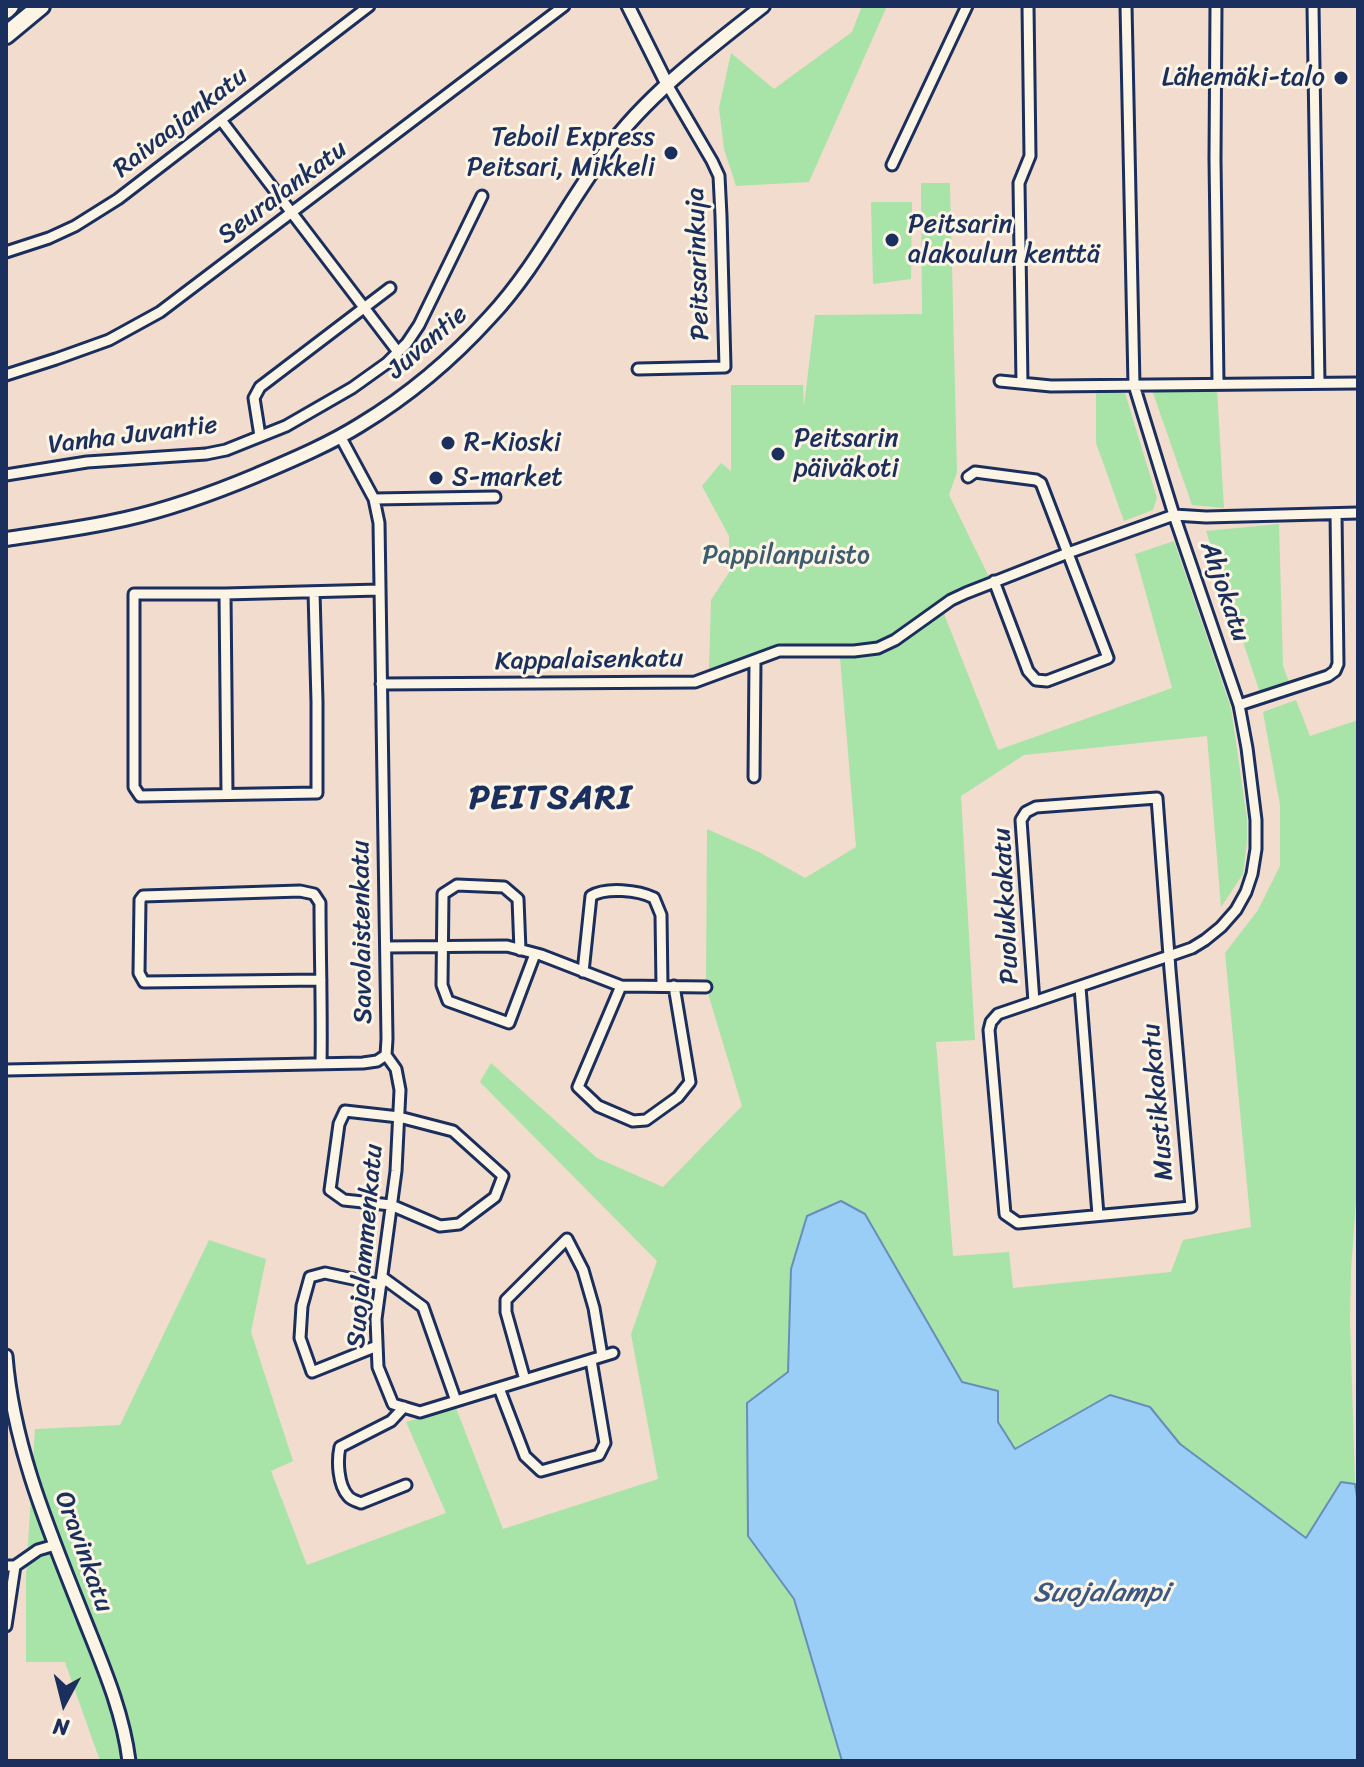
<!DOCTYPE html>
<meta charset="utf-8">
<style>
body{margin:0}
#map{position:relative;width:1364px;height:1767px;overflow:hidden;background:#f2dcce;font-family:Sriracha,sans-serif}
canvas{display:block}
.frame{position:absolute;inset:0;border:8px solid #1b2f5e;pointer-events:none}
.north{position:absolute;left:24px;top:1663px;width:80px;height:80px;-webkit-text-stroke:6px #fcf5e5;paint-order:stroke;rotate:187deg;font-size:22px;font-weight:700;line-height:32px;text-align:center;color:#1b2f5e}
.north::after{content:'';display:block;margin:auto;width:28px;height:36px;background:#1b2f5e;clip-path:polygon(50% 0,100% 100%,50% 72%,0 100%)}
</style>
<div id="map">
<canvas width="1364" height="1767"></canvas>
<div class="frame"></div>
<div class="north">N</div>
</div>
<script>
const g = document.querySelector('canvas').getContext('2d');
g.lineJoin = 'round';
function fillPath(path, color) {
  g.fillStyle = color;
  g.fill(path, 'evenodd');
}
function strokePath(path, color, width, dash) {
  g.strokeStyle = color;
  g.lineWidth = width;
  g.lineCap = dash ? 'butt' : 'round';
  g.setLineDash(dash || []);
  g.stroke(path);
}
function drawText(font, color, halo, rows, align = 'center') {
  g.font = font + ' Sriracha,sans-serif';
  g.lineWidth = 6;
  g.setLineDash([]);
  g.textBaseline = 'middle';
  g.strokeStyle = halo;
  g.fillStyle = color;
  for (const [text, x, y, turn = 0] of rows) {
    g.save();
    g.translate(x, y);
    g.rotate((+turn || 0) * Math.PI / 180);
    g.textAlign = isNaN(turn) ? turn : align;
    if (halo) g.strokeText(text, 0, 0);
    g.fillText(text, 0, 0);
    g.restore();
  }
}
const green = new Path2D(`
 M862 6H887L809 182 736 186 724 149 719 108 731 53 774 89 852 32Z
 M921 183H950L957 472 949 495 989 577 944 614 998 750 1172 688 1135 554 1174 541 1231 708 1247 819V842L1243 874 1221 907 1207 736 1024 755 961 796 975 1040 936 1042 953 1256 1009 1252 1013 1288 1171 1272 1183 1240 1251 1227 1225 953 1258 910 1280 866V805L1263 712 1296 700 1310 736 1358 720V1173L1351 1270 1350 1321 1355 1484 1341 1482 1306 1538 1180 1444 1150 1407 1110 1395 1016 1450 998 1422 962 1382 865 1214 791 1269 788 1372 748 1535 794 1599 842 1761H100L65 1662H26V1577L35 1429 120 1425 209 1240 266 1259 251 1332 293 1461 271 1471 307 1565 446 1513 406 1422 456 1408 503 1529 658 1479 631 1334 657 1261 480 1082 491 1063 597 1158 663 1187 742 1106 706 987 707 829 759 852 805 878 856 847 839 646 771 648 709 669 711 600 730 571 729 536 702 486 721 463 731 471V385H803L804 406 815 315 922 314Z
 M871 202H912L911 279 873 284Z
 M1152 390H1217L1224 508 1192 505Z
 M1096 391 1125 393 1157 498 1153 510 1124 521 1096 443Z
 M1279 524 1283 666 1289 682 1260 693 1206 531Z`);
const water = new Path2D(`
 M841 1201 865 1214 962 1382 998 1391V1422L1015 1449 1110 1395 1150 1407 1180 1444 1306 1538 1341 1482 1355 1484 1358 1503V1761H842L794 1599 748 1536 747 1403 788 1372 791 1269 807 1216Z`);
const minor = new Path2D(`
 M1216 6 1215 159 1218 383
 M1313 6 1319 383
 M221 120 398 352
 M892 165 967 6
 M6 252 49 238 75 226 118 199 369 6
 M638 369 725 367 721 216 719 176 712 161 668 86
 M6 375 56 359 109 340 160 312 564 6
 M1000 381 1051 386 1358 383
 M1022 383 1019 183 1030 156 1028 6
 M260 436 254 398 260 387 390 288
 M6 475 87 462 206 454 226 450 286 426 352 388 387 363 407 343 419 325 482 196
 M968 477 975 472 1036 480 1041 483 1108 658 1047 681 1036 680 1028 671 994 581
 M374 499 495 497
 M314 592 317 702V793L140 796 134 787V594H225L379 590
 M225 594 227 794
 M381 684 695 682 779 651H854L878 648 895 640 951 600 966 593 1068 553 1174 515 1206 517 1358 513
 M1239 705 1328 676 1335 671 1338 664 1336 514
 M754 777 755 661
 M386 947 507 946 541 955 621 986 706 987
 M520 950 518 899 504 887 457 885 443 894 442 985 448 1001 509 1023 535 954
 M583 972 591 896C606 887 638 890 654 898L661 915 662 986
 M321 980 144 982 139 973 140 900 143 896 300 891 314 894 320 903C320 957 322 1010 321 1064
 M621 986 578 1087 598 1106 633 1121 646 1120 678 1097 690 1082 674 986
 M1080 987 1098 1215
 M1034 1002 1021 820 1026 812 1036 807 1157 798 1169 956 1170 970 1191 1207 1018 1223 1005 1214 989 1030 991 1022 998 1014 1169 956 1192 948 1205 940 1221 927 1236 910 1246 892 1252 874 1256 849V820L1247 748 1239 705 1174 515 1134 385 1126 6
 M386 1055 396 1069 400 1090 396 1171 376 1319 378 1367 393 1404 420 1412 613 1353
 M6 1070 363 1063 377 1061 386 1055 387 1039 379 523 374 499 340 436
 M345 1111 399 1117 453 1131 503 1176 495 1197 459 1224 440 1226 391 1205 344 1200 330 1190 339 1124Z
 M382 1277 423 1307 456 1401
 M377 1346 312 1372 300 1338 302 1306 310 1277 325 1273 381 1285
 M525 1380 506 1312V1300L567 1239 583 1270 594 1308 602 1356
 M499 1388 525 1456 541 1471 599 1455 605 1443 591 1360
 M404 1407 391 1421 340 1447C337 1461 338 1485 348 1496 351 1500 356 1501 361 1503L406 1485
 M6 1566H15L38 1550 55 1545
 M6 1626 15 1566`);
const tertiary = new Path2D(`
 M628 6 668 86
 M6 1356C13 1448 51 1535 85 1621 103 1666 123 1712 129 1761`);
const secondary = new Path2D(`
 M6 539C46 533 86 528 125 519 170 509 214 493 257 475 292 460 328 445 360 425 408 396 453 358 490 317 537 267 567 203 608 149 647 95 711 47 763 6`);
const trunk = new Path2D(`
 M6 10 10 6
 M6 35 41 6`);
const markers = [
 [1341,78,8,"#1b2f5e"],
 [671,153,8,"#1b2f5e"],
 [892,240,8,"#1b2f5e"],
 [448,443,8,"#1b2f5e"],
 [778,454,8,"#1b2f5e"],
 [436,478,8,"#1b2f5e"]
];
const poiNames = [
 ["Lähemäki-talo",1325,78,"right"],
 ["Teboil Express",655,138,"right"],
 ["Peitsari, Mikkeli",655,168,"right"],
 ["Peitsarin",908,225],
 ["alakoulun kenttä",908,255],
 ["Peitsarin",794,439],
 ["päiväkoti",794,469],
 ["R-Kioski",464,443],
 ["S-market",452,478]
];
const streetNames = [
 ["Raivaajankatu",181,123,-38],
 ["Seuralankatu",283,193,-37],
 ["Peitsarinkuja",699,264,-92],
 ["Juvantie",428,343,-41],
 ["Vanha Juvantie",133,436,-7],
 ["Ahjokatu",1224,592,71],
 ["Kappalaisenkatu",589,661,-1],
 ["Puolukkakatu",1007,906,-93],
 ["Savolaistenkatu",363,932,-91],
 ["Mustikkakatu",1159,1102,-95],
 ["Suojalammenkatu",366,1246,-85],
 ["Oravinkatu",83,1552,70]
];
const parkNames = [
 ["Pappilanpuisto",786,556]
];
const waterNames = [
 ["Suojalampi",1101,1594]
];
const districtNames = [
 ["PEITSARI",551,799]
];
fillPath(green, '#a8e3a8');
fillPath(water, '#9acef7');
strokePath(water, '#678eba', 2);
strokePath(minor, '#1b2f5e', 15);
strokePath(tertiary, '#1b2f5e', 17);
strokePath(secondary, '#1b2f5e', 18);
strokePath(trunk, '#1b2f5e', 22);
strokePath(minor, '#fcf5e5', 9);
strokePath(tertiary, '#fcf5e5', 11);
strokePath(secondary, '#fcf5e5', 12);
strokePath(trunk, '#fcf5e5', 16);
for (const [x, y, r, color] of markers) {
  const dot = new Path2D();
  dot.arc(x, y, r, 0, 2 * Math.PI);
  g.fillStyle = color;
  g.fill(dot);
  strokePath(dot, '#fcf5e5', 3);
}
drawText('26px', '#1b2f5e', '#fcf5e5', poiNames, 'left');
drawText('26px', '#1b2f5e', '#fcf5e5', streetNames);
drawText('26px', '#3e5c70', '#fcf5e5', parkNames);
drawText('italic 28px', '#3b5784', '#fcf5e5', waterNames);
g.letterSpacing = '2px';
drawText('bold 34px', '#1b2f5e', '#fcf5e5', districtNames);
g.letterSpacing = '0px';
</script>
